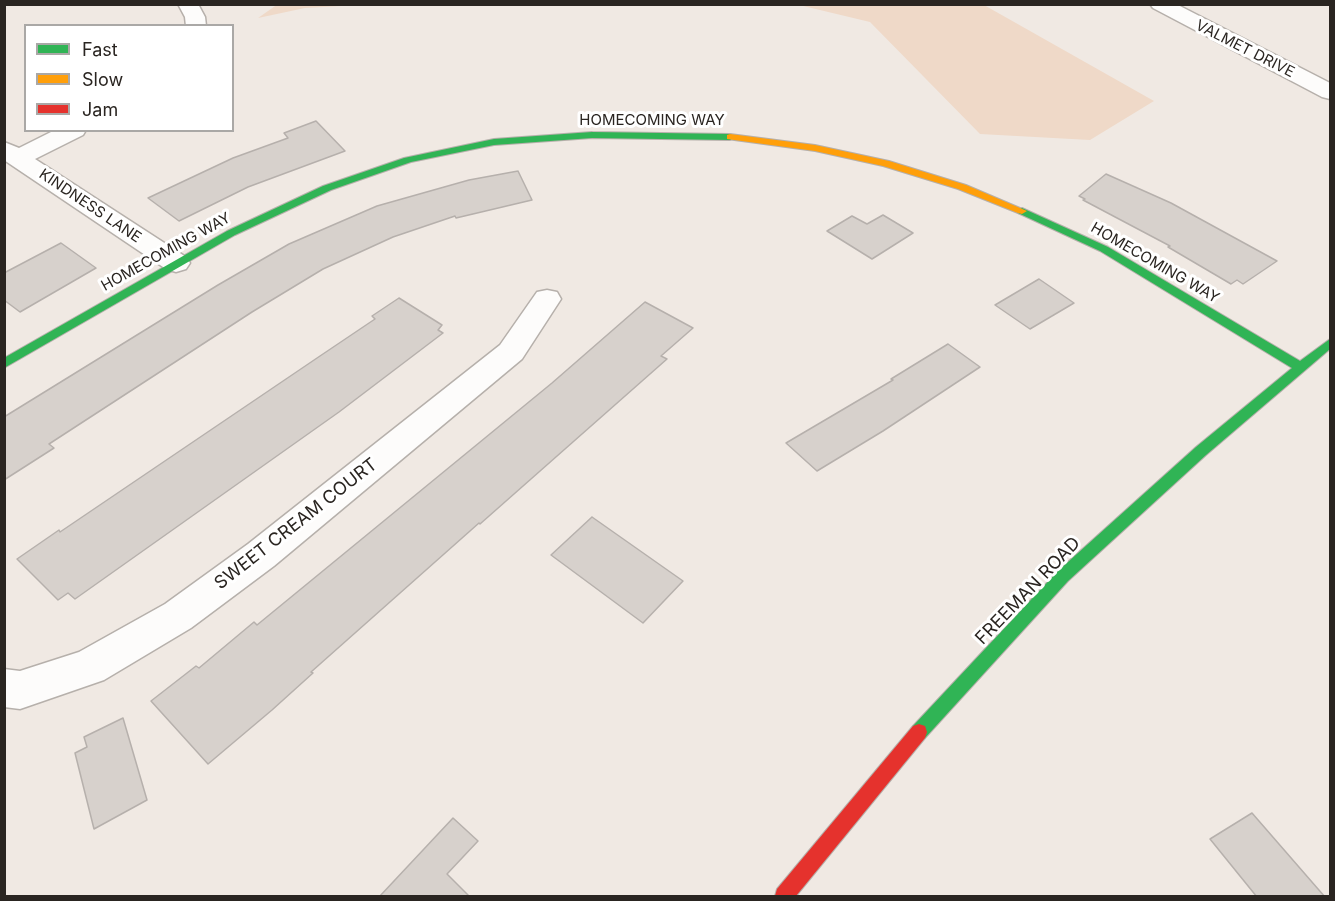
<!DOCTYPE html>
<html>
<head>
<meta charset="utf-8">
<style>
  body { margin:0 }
  #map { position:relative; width:1335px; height:901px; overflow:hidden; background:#f0e9e3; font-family:Inter,sans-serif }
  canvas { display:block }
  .frame { position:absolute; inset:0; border:6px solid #2a2521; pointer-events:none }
  .legend { position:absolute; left:24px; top:24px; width:210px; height:108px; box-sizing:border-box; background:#fff; border:2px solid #aaa8a6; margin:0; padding:8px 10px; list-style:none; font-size:18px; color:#2a2521 }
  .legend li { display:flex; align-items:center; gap:12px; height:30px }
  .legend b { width:30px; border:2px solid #aaa8a6 }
</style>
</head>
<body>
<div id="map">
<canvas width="1335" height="901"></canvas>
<div class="frame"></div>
<ul class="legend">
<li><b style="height:8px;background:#30b455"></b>Fast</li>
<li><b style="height:8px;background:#ff9f0a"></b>Slow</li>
<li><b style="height:8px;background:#e5322d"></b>Jam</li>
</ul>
</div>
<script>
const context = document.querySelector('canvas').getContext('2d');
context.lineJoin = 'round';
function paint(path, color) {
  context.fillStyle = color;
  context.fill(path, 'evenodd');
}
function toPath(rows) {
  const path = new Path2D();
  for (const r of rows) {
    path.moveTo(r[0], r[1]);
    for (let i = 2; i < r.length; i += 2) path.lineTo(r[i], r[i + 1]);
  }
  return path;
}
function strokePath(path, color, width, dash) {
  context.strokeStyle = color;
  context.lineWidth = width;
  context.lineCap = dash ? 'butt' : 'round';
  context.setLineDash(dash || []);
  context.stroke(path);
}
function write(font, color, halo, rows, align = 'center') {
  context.font = font + ' Inter,sans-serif';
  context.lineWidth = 6;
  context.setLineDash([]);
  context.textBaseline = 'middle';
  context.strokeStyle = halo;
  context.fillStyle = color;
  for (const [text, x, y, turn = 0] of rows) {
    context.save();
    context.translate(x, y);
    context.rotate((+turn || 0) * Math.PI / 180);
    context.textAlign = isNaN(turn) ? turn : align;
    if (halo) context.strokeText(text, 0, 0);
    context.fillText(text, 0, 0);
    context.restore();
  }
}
paint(toPath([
  [278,4,359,4,359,5,305,8,258,18],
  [799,5,984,5,1154,101,1090,140,980,134,870,22]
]), '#efd9c8');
const building = toPath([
  [316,121,345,151,248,187,179,221,148,198,233,158,288,138,284,133,316,121],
  [518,171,532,200,456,218,455,216,393,237,323,269,252,312,49,444,54,448,4,480,4,417,218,285,289,244,377,206,469,180,518,171],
  [1106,174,1171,203,1277,261,1243,284,1237,280,1231,284,1168,247,1170,246,1083,200,1085,199,1079,196,1106,174],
  [883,215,913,233,872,259,827,231,852,216,867,224,883,215],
  [61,243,96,268,20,312,4,300,4,273,61,243],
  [1039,279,1074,303,1030,329,995,305,1039,279],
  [399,298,442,325,438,330,443,333,339,412,75,599,68,593,58,600,17,559,59,530,60,532,320,356,375,319,372,316,399,298],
  [645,302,693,328,661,356,667,359,480,524,479,523,311,672,313,673,272,710,208,764,151,701,196,666,199,668,254,622,257,625,552,383,645,302],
  [948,344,980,367,883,431,817,471,786,443,893,380,891,379,948,344],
  [592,517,683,581,643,623,551,555,592,517],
  [123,718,147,800,94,829,75,753,87,747,84,737,123,718],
  [1252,813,1325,897,1257,897,1210,839,1252,813],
  [453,818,478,841,447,874,470,897,379,897,453,818]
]);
paint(building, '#d7d1cc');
strokePath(building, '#b6b0ac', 1.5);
const street = toPath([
  [178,4,198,4,205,17,206,26,186,26,185,17,178,4],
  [1150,4,1176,4,1330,83,1330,99,1322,97,1153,8,1150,4],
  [55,130,86,130,83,135,35,159,186,257,190,263,186,269,176,272,166,269,4,160,4,142,19,148,55,130],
  [547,290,557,292,561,299,522,359,274,566,191,628,104,680,20,709,4,707,4,669,20,671,79,652,165,604,248,544,500,345,537,292,547,290]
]);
const fast = toPath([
  [592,132,730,134,735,137,730,140,592,138,494,145,411,162,331,190,235,235,4,368,4,358,227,231,323,186,404,158,494,139,592,132],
  [1022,208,1108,247,1300,361,1330,339,1330,349,1206,455,1068,581,925,738,919,740,913,738,911,732,913,726,1058,571,1196,447,1292,368,1100,251,1018,213,1017,211,1022,208]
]);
const slow = toPath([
  [730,134,815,145,889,161,966,185,1027,211,1022,214,1018,213,958,189,883,166,815,151,727,139,727,135,730,134]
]);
const jam = toPath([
  [919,724,925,726,927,732,925,738,796,896,775,896,777,889,913,726,919,724]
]);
strokePath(street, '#b6b0ab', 3);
strokePath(fast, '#b6b0ab', 2);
strokePath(slow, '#b6b0ab', 2);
strokePath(jam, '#b6b0ab', 2);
paint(street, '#fdfcfb');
paint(fast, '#30b455');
paint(slow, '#ff9f0a');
paint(jam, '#e5322d');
write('15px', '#2a2521', '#fff', [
  ["VALMET DRIVE",1245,49,27],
  ["HOMECOMING WAY",652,120],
  ["KINDNESS LANE",90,206,34],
  ["HOMECOMING WAY",166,252,-29],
  ["HOMECOMING WAY",1155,263,30]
]);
write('18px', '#2a2521', '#fff', [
  ["SWEET CREAM COURT",296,524,-38],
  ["FREEMAN ROAD",1028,591,-46]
]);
</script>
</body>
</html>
